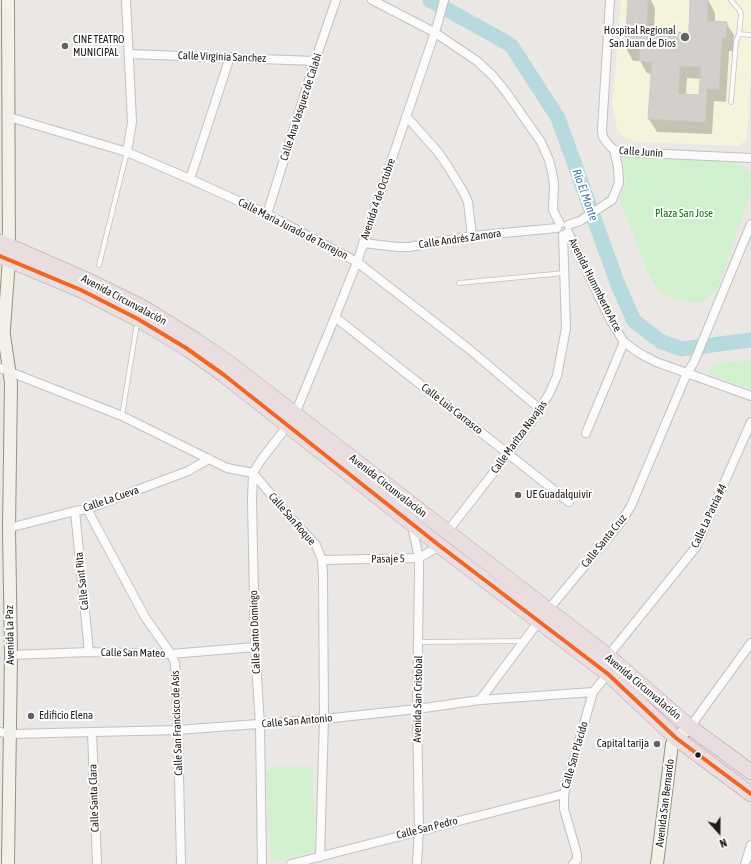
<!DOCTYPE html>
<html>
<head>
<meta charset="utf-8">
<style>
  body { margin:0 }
  #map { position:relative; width:751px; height:864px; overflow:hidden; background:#eae7e4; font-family:"Asap Condensed",sans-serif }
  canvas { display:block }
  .north { position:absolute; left:699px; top:812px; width:40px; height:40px; -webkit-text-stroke:3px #fff; paint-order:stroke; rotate:159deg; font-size:11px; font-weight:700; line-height:16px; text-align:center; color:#1b1b1b }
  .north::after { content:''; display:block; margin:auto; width:14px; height:18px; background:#1b1b1b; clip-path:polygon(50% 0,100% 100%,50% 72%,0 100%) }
</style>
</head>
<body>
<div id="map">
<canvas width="751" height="864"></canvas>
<div class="north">N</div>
</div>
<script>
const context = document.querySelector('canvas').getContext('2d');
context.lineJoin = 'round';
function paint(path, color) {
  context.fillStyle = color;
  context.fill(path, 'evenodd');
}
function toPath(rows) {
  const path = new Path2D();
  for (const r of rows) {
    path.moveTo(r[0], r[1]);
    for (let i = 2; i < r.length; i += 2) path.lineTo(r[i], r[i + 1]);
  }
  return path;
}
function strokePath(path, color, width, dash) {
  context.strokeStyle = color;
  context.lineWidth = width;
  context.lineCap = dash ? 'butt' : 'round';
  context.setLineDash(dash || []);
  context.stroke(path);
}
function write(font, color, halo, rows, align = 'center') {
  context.font = font + ' "Asap Condensed",sans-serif';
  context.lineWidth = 4;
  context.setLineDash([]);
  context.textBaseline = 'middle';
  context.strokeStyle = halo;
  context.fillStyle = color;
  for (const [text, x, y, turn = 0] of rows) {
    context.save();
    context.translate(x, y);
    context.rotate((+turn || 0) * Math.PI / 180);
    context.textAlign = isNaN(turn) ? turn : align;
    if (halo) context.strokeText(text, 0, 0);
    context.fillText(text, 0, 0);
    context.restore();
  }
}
paint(toPath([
  [621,0,751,0,751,74,747,139,739,146,637,142,624,138,618,131,612,108]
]), '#f6f3dd');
paint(toPath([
  [621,155,735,161,744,165,751,175,750,194,718,288,702,302,684,301,661,293,656,287,648,272,619,198,624,191,626,177],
  [751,360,751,389,708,374,713,364],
  [273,767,312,767,315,851,271,862,266,772]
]), '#d1f1ce');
paint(toPath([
  [629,0,651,0,655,8,654,32,690,34,691,0,708,0,715,13,715,22,726,23,734,35,733,51,729,51,726,102,714,101,712,134,657,132,649,119,652,74,647,73,640,61,633,61,626,48],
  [687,78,701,79,700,96,686,95]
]), '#0003');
strokePath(toPath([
  [430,0,511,45,558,118,618,285,634,321,660,341,681,349,751,340]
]), '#b6dade', 15);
const building = toPath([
  [628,0,648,0,646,30,689,33,690,0,708,0,707,21,727,22,726,38,722,38,719,89,707,89,705,122,648,119,652,62,639,61,640,49,625,48,628,0],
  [680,66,701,67,699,95,678,94,680,66]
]);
paint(building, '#d2cfcd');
strokePath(building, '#cdc9c5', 1);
const lane = toPath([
  [731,0,740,11,741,14,739,34],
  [731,102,736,42,739,34,751,35],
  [99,265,127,152],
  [459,283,564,273],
  [122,416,137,323],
  [418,642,524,641]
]);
const street = toPath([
  [126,0,132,122,127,152],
  [372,0,434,32,477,61,493,76,506,92,541,142,549,160,552,172,554,184,553,210,560,224],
  [610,0,602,130,603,137,607,143,614,150,622,152,751,158],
  [129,54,315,61],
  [406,116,438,152,447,165,464,193,468,202,472,236],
  [9,117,127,152,190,179,267,214,357,262,469,349,540,409],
  [190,179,230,57],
  [267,214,315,61,336,0],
  [568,225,580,221,612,200,619,183,618,167,614,150],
  [568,232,611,321,624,342,639,353,656,362,751,396],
  [363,243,398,247,409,247,472,236,557,228],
  [335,317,569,502],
  [0,368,122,416,227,468,253,473,289,516,316,545,322,560,323,575,324,719,320,857],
  [586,433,624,342],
  [87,509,145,617,171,654,175,663,178,730,181,864],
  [75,511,89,652],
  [412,526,419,558,419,574,417,709,419,830,417,864],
  [9,528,75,511,87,509,188,471,209,459],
  [447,532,508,454,540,409,550,392,557,376,566,328,563,235],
  [322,560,419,558,440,546],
  [11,655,89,652,171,654,255,647],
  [608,656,696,547,751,422],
  [480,700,539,621,621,522,631,506,687,373,694,362,751,224],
  [690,727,751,643],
  [0,732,10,734,178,730,324,719,417,709,480,700,593,692],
  [92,732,97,864],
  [262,864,260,725,255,647,252,500,253,473,261,460,288,425,295,414,335,317,357,262,437,26,444,0],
  [291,864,564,794],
  [573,864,577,860,577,854,564,809,564,794,593,692,608,674],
  [745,864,751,845]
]);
const secondary = toPath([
  [4,335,11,383,9,528,11,655,8,864],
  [3,343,9,259,8,0],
  [657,864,672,744,676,738,690,727]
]);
const highway = toPath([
  [0,242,87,280,144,308,194,339,229,363,608,656,690,727,751,772],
  [0,256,81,290,138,319,186,348,224,375,440,546,608,674,676,738,751,794]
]);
strokePath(lane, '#c2c1c0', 5.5);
strokePath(street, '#c2c1c0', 10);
strokePath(secondary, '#94937c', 14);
strokePath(highway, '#bf9ba9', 16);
strokePath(lane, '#fcfbfb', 4);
strokePath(street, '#fcfbfb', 8);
strokePath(secondary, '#f2f1e8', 12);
strokePath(highway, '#e9dde0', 15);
strokePath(toPath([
  [0,256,81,290,138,319,186,348,224,375,440,546,608,674,676,738,751,794]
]), '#f26522', 4);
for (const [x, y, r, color] of [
  [685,37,5,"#636261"],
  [65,46,4,"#636261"],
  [518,495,4,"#636261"],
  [31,716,4,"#636261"],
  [657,744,4,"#636261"],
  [698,755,3.5,"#1b1b1b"]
]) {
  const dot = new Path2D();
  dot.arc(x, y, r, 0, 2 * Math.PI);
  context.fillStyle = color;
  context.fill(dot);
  strokePath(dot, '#fff', 1.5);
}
write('11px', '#1b1b1b', '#fff', [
  ["Hospital Regional",676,31,"right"],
  ["San Juan de Dios",676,44,"right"],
  ["CINE TEATRO",73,40],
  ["MUNICIPAL",73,53],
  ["UE Guadalquivir",526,495],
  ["Edificio Elena",39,716],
  ["Capital tarija",649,744,"right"]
], 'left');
write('11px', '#1b1b1b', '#fff', [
  ["Calle Virginia Sanchez",222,57,2],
  ["Calle Ana Vasquez de Calabi",301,107,-72],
  ["Calle Junin",641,152,4],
  ["Avenida 4 de Octubre",378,199,-71],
  ["Calle Maria Jurado de Torrejon",293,229,27],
  ["Calle Andrés Zamora",460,239,-8],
  ["Avenida Hummberto Arce",595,285,63],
  ["Avenida Circunvalación",124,300,28],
  ["Calle Luis Carrasco",452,409,38],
  ["Calle Maritza Navajas",519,437,-54],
  ["Avenida Circunvalación",388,486,38],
  ["Calle La Cueva",111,499,-19],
  ["Calle La Patria #4",709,516,-65],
  ["Calle San Roque",292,519,49],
  ["Calle Santa Cruz",604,541,-51],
  ["Pasaje 5",388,559,-1],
  ["Calle Sant Rita",82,581,-96],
  ["Calle Santo Domingo",255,632,-92],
  ["Avenida La Paz",10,635,-91],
  ["Calle San Mateo",133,653,1],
  ["Avenida Circunvalación",643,687,40],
  ["Avenida San Cristobal",418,699,-89],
  ["Calle San Antonio",297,721,-5],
  ["Calle San Francisco de Asis",177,723,-92],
  ["Calle San Placido",575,755,-74],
  ["Calle Santa Clara",94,798,-92],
  ["Avenida San Bernardo",665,803,-83],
  ["Calle San Pedro",427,828,-14]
]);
write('11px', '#0b790a', '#fff', [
  ["Plaza San Jose",684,214]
]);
write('italic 12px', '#457ca3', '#fff', [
  ["Río El Monte",585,195,70]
]);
</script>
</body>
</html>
